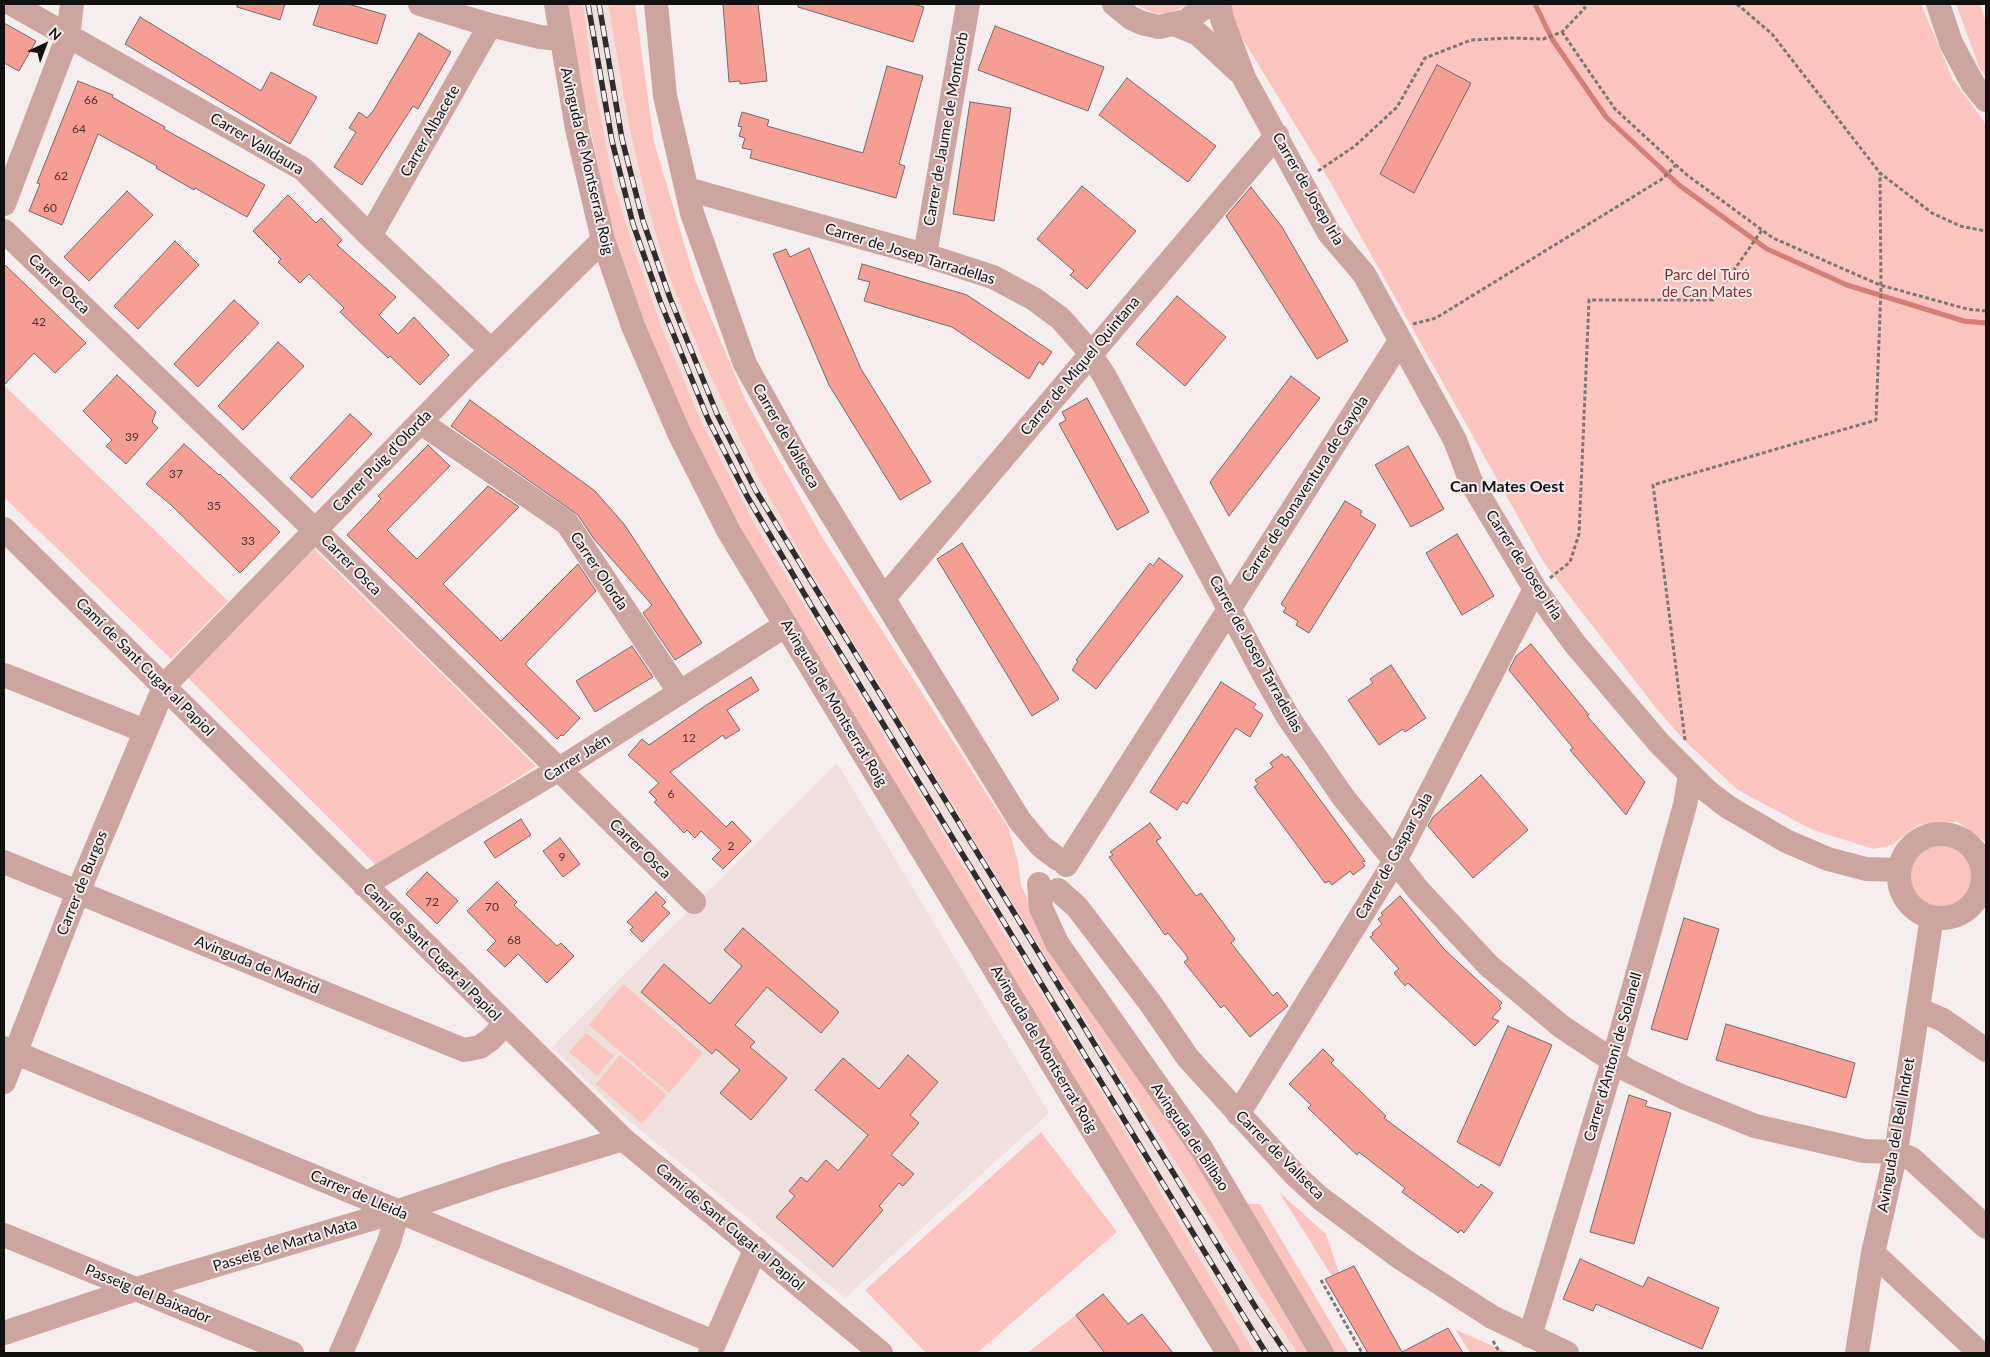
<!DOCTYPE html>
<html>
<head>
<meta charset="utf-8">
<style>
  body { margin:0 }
  #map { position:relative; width:1990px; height:1357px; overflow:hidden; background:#f6eeee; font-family:Lato,sans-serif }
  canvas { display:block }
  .frame { position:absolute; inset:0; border:5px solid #131010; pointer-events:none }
  .north { position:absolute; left:20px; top:20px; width:50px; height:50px; -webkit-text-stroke:4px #f6eeee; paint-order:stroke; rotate:43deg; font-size:14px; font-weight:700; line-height:20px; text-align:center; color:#131010 }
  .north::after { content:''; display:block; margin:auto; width:18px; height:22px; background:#131010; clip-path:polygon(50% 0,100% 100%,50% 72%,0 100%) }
</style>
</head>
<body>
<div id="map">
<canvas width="1990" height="1357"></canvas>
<div class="frame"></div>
<div class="north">N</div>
</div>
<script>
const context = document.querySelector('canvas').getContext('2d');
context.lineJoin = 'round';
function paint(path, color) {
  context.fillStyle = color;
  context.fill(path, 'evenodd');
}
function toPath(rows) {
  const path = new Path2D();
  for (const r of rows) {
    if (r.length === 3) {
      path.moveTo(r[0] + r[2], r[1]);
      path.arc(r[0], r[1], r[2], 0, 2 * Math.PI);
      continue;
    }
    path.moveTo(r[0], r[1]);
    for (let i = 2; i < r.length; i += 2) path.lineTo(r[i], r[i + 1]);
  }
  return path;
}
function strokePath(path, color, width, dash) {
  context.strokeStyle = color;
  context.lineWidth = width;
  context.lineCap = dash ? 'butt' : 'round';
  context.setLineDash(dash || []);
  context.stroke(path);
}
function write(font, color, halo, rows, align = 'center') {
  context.font = font + ' Lato,sans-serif';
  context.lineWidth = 4;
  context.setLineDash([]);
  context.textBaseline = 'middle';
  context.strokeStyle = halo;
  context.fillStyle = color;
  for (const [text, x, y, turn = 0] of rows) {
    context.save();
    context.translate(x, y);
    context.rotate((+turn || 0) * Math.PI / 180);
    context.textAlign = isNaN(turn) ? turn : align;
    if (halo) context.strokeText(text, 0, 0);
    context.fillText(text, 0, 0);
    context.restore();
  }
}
paint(toPath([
  [583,4,608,4,629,126,649,211,668,274,700,353,755,471,813,576,1053,969,1297,1353,1255,1353,1139,1155,754,523,702,423,663,332,636,255,614,185,593,78],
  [837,763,1049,1113,845,1298,621,1114,552,1047]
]), '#efdfdd');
paint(toPath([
  [568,4,583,4,593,78,614,185,636,255,663,331,702,423,754,523,1139,1155,1255,1353,1239,1353,720,498,652,356,618,255,581,87],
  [608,4,635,4,654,142,695,280,746,401,822,537,1008,827,1018,862,1021,885,1032,907,1227,1203,1260,1204,1349,1353,1297,1353,1053,969,813,576,755,471,700,353,668,274,649,211,629,126],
  [1133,4,1190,4,1169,13,1156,13],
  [1229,4,1921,4,1953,80,1986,124,1986,842,1958,822,1919,824,1892,845,1874,849,1813,830,1738,790,1685,741,1656,708,1544,563,1332,185,1228,15],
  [1956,4,1980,4,1986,22,1986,77,1979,67],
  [4,385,228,601,171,659,4,497],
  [314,549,536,766,379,868,188,678],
  [1941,876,32],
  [623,984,703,1053,669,1093,589,1025],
  [586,1033,614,1056,597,1076,569,1052],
  [620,1055,667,1095,642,1124,596,1084],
  [1041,1132,1117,1232,977,1353,926,1353,865,1290],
  [1279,1192,1326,1234,1339,1273,1332,1276],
  [1076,1315,1105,1353,1027,1353],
  [1456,1330,1509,1353,1470,1353]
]), '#fbc4be');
strokePath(toPath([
  [1535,4,1552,39,1606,117,1679,185,1767,249,1847,285,1964,321,1986,323]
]), '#d47e76', 5);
const building = toPath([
  [237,4,285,4,280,20,237,7,237,4],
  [320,4,348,4,386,15,377,44,313,25,320,4],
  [723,4,758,4,767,81,740,84,740,81,729,82,723,4],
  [798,4,912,4,924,7,913,42,798,7,798,4],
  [140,17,261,91,271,72,317,97,290,144,125,44,140,17],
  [4,23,36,41,19,71,4,63,4,23],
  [995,26,1104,67,1088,111,978,70,995,26],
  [419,33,451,52,418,109,413,106,362,185,334,167,356,132,349,128,359,112,367,118,373,111,419,33],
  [1437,65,1471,83,1414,193,1380,174,1437,65],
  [887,66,923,76,899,164,905,166,896,198,750,158,752,150,742,148,745,138,739,136,742,127,738,126,742,112,769,120,767,126,863,153,887,66],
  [1127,78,1216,146,1188,182,1099,115,1127,78],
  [78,81,113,95,112,97,165,127,164,129,265,185,247,217,195,188,194,190,156,168,157,166,98,134,62,225,29,211,40,184,37,183,78,81],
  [970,102,1011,108,994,221,953,214,970,102],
  [1082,186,1136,231,1087,289,1070,275,1074,271,1037,239,1082,186],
  [1251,187,1282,227,1348,341,1317,359,1226,216,1251,187],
  [127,191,153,215,89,281,64,257,127,191],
  [288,195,316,223,321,218,342,240,337,245,396,297,379,315,398,334,414,317,449,355,420,385,390,356,388,358,340,312,344,308,309,274,300,283,278,262,281,259,253,231,288,195],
  [175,241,199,265,138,329,114,306,175,241],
  [809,248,861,369,931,482,900,500,829,385,773,254,786,249,790,257,809,248],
  [4,264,86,343,55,373,34,353,4,385,4,264],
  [862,264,967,295,1052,352,1043,365,1039,362,1029,379,952,327,864,301,870,282,858,279,862,264],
  [1177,296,1226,337,1185,386,1136,344,1177,296],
  [234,300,259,323,198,387,174,364,234,300],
  [278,342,304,366,243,430,218,406,278,342],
  [117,375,156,412,152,422,158,428,126,464,106,446,112,440,83,411,117,375],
  [1291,376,1320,398,1229,516,1210,482,1291,376],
  [1087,398,1149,512,1117,530,1059,424,1066,420,1062,412,1087,398],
  [470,400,595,491,624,524,702,643,675,660,643,613,652,605,594,539,578,515,451,426,470,400],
  [350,414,372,434,312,498,290,478,350,414],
  [184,444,219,475,220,474,280,532,240,573,170,504,146,484,184,444],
  [428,445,450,466,387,530,417,559,488,486,519,507,443,584,501,641,578,564,596,591,525,664,580,718,563,736,561,735,557,739,347,535,381,499,378,496,428,445],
  [1408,446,1444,509,1411,527,1375,465,1408,446],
  [1345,501,1362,511,1360,515,1376,525,1309,633,1296,625,1298,621,1283,612,1286,608,1281,604,1345,501],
  [1457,534,1494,596,1462,615,1426,553,1457,534],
  [962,543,1059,699,1032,716,937,559,962,543],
  [1159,558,1183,576,1096,689,1072,670,1078,661,1076,660,1150,563,1153,566,1159,558],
  [1531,644,1589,715,1587,716,1645,782,1626,815,1570,750,1573,748,1509,670,1516,656,1531,644],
  [632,646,653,677,595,712,576,681,632,646],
  [1391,665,1426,718,1405,732,1403,729,1379,745,1348,700,1373,683,1370,679,1391,665],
  [751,677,759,690,727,710,740,730,725,739,723,735,670,772,726,827,732,821,751,841,723,869,712,859,721,850,701,831,695,838,687,830,684,833,654,802,657,800,649,792,659,783,628,755,642,739,649,745,708,704,751,677],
  [1221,682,1256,704,1253,708,1263,715,1250,737,1236,728,1187,804,1183,801,1177,810,1150,792,1221,682],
  [1282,754,1285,758,1288,756,1365,861,1362,862,1365,866,1353,875,1350,871,1332,885,1329,881,1325,883,1254,787,1258,784,1255,780,1273,767,1270,763,1282,754],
  [1481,775,1528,830,1473,878,1428,826,1433,817,1481,775],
  [521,819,531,835,495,858,484,842,521,819],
  [1150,823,1161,838,1156,841,1196,896,1201,893,1235,939,1231,943,1273,996,1277,992,1288,1006,1250,1037,1224,1005,1221,1008,1184,962,1188,959,1186,955,1168,933,1165,935,1109,857,1113,855,1110,852,1150,823],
  [560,838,580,864,563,877,543,851,560,838],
  [427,872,458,901,437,924,406,894,427,872],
  [497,882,517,902,514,905,557,946,561,943,574,956,547,983,518,954,505,967,487,950,496,941,467,911,497,882],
  [656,892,666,902,662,906,670,913,642,942,630,930,633,927,627,922,656,892],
  [1400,896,1444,949,1502,1003,1499,1006,1501,1008,1492,1018,1499,1021,1475,1046,1408,983,1405,986,1394,973,1399,969,1370,937,1373,935,1372,933,1382,924,1378,919,1383,915,1381,913,1400,896],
  [1684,918,1719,929,1687,1040,1651,1029,1684,918],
  [743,928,839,1012,821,1033,767,987,735,1025,755,1042,750,1047,787,1078,751,1120,720,1093,740,1070,716,1049,712,1054,641,992,664,964,710,1004,742,966,724,950,743,928],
  [1726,1024,1855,1063,1846,1098,1716,1060,1726,1024],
  [1508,1026,1552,1045,1500,1166,1457,1142,1508,1026],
  [1323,1049,1334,1060,1331,1063,1386,1116,1384,1118,1478,1188,1481,1184,1493,1193,1464,1233,1461,1230,1458,1233,1402,1192,1405,1188,1359,1152,1357,1155,1308,1108,1311,1105,1289,1084,1323,1049],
  [908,1055,938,1082,910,1115,919,1123,891,1155,914,1174,903,1186,899,1183,879,1206,883,1210,833,1267,776,1217,795,1196,789,1191,801,1177,807,1182,826,1160,838,1171,868,1135,815,1090,843,1058,879,1089,908,1055],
  [1629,1095,1647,1101,1645,1106,1671,1113,1634,1244,1590,1232,1629,1095],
  [1580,1259,1643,1287,1648,1277,1719,1308,1702,1349,1596,1304,1593,1311,1563,1299,1580,1259],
  [1354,1266,1402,1352,1448,1328,1463,1353,1368,1353,1325,1279,1354,1266],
  [1103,1294,1128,1324,1142,1314,1173,1353,1105,1353,1076,1315,1103,1294]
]);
paint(building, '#f69d94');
strokePath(building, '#726b6b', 1);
strokePath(toPath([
  [1737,4,1772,34,1880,173,1932,213,1960,226,1986,231],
  [1562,32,1615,109,1687,175,1773,238,1880,285,1967,309,1986,311],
  [1318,171,1355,146,1397,107,1425,58,1471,40,1511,38,1543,39,1562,32,1585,8,1581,4],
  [1413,324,1436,318,1662,179,1676,165],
  [1550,578,1570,562,1579,534,1589,300,1713,300,1762,230],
  [1685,740,1653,485,1876,420,1881,288,1880,173],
  [1321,1280,1362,1353],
  [1493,1341,1500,1353]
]), '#7d7777', 3, [4, 2.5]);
strokePath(toPath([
  [12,4,303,169,370,236,491,350],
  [420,4,490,25,540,37,561,39],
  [556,4,577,129,603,240,633,326,679,433,729,532,1228,1353],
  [656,4,665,96,692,213,745,364,799,461,1020,821,1041,846,1058,859],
  [1114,4,1131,18,1142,23,1159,27,1186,21,1209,4],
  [1219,4,1222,19,1244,78,1329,233,1364,274,1455,440,1471,482,1535,589,1575,644,1659,743,1707,791,1728,807,1786,841,1828,859,1866,869,1899,870],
  [1938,4,1951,43,1973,84,1986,100],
  [1176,25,1198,34,1238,71],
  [687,189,925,255,993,277,1034,299,1060,318,1083,344,1104,375,1267,680,1288,717,1343,797,1395,861,1419,891,1488,965,1562,1027,1627,1070,1683,1097,1755,1126,1864,1151,1896,1152,1912,1159,1986,1227],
  [4,204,68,36,72,4],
  [4,231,316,531,694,902],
  [370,236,490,25],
  [925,255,968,4],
  [420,422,567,523,680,693],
  [4,529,623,1139,881,1353],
  [884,598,1277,135],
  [4,675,145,731],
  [1941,876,42],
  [4,862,464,1050,480,1047,491,1039,505,1024],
  [1066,865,1400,341],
  [1039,884,1041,908,1057,943,1201,1148,1322,1353],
  [364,885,558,770,786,625],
  [1058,890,1077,907,1151,1004,1188,1058,1295,1175,1320,1198,1402,1259,1492,1317,1567,1353],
  [1918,1009,1943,1020,1986,1050],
  [4,1048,714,1342],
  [4,1082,78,892,165,685,466,375,603,240],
  [1238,1114,1395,861,1535,589],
  [4,1235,292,1353],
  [1873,1253,1980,1353],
  [4,1333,136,1289,398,1211,502,1176,623,1139],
  [1530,1336,1613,1061,1685,805,1690,775],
  [341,1353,389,1242,398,1211],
  [710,1353,756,1248],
  [1857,1353,1873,1253,1896,1152,1932,917]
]), '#cda5a0', 24);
const rail = toPath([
  [588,4,612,141,633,224,660,301,708,419,747,496,812,607,1266,1353],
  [599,4,622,139,643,221,670,298,717,414,756,491,1256,1308,1286,1353]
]);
strokePath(rail, '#302c2c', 5.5);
strokePath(rail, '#f6eeee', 4, [11]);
write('12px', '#4c3331', null, [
  ["66",91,100],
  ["64",79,129],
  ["62",61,176],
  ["60",50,208],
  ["42",39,322],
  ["39",132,437],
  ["37",176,474],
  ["35",214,506],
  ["33",248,541],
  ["12",689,738],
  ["6",671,794],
  ["2",731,846],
  ["9",562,857],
  ["72",432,902],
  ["70",492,907],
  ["68",514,940]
]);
write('15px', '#131010', '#f6eeee', [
  ["Carrer de Jaume de Montcorb",946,129,-80],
  ["Carrer Albacete",430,131,-60],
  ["Carrer Valldaura",257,144,31],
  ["Avinguda de Montserrat Roig",587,161,77],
  ["Carrer de Josep Irla",1308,189,60],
  ["Carrer de Josep Tarradellas",910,254,17],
  ["Carrer Osca",59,284,44],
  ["Carrer de Miquel Quintana",1080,366,-50],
  ["Carrer de Vallseca",786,436,60],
  ["Carrer Puig d'Olorda",382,461,-46],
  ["Carrer de Bonaventura de Gayola",1305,489,-57],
  ["Carrer Osca",351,565,45],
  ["Carrer de Josep Irla",1524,565,57],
  ["Carrer Olorda",599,571,56],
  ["Carrer de Josep Tarradellas",1256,654,61],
  ["Camí de Sant Cugat al Papiol",145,667,45],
  ["Avinguda de Montserrat Roig",834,703,59],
  ["Carrer Jaén",577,758,-32],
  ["Carrer Osca",640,849,44],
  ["Carrer de Gaspar Sala",1394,856,-61],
  ["Carrer de Burgos",82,883,-68],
  ["Camí de Sant Cugat al Papiol",432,952,45],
  ["Avinguda de Madrid",257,965,22],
  ["Avinguda de Montserrat Roig",1044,1049,59],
  ["Carrer d'Antoni de Solanell",1613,1057,-74],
  ["Avinguda del Bell Indret",1896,1135,-80],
  ["Avinguda de Bilbao",1190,1137,56],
  ["Carrer de Vallseca",1280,1155,45],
  ["Carrer de Lleida",359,1195,23],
  ["Camí de Sant Cugat al Papiol",730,1227,40],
  ["Passeig de Marta Mata",285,1245,-17],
  ["Passeig del Baixador",148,1294,22]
]);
write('15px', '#902a27', '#f6eeee', [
  ["Parc del Turó",1707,275],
  ["de Can Mates",1707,292]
]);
write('bold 16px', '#131010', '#f6eeee', [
  ["Can Mates Oest",1507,487]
]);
</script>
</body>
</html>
